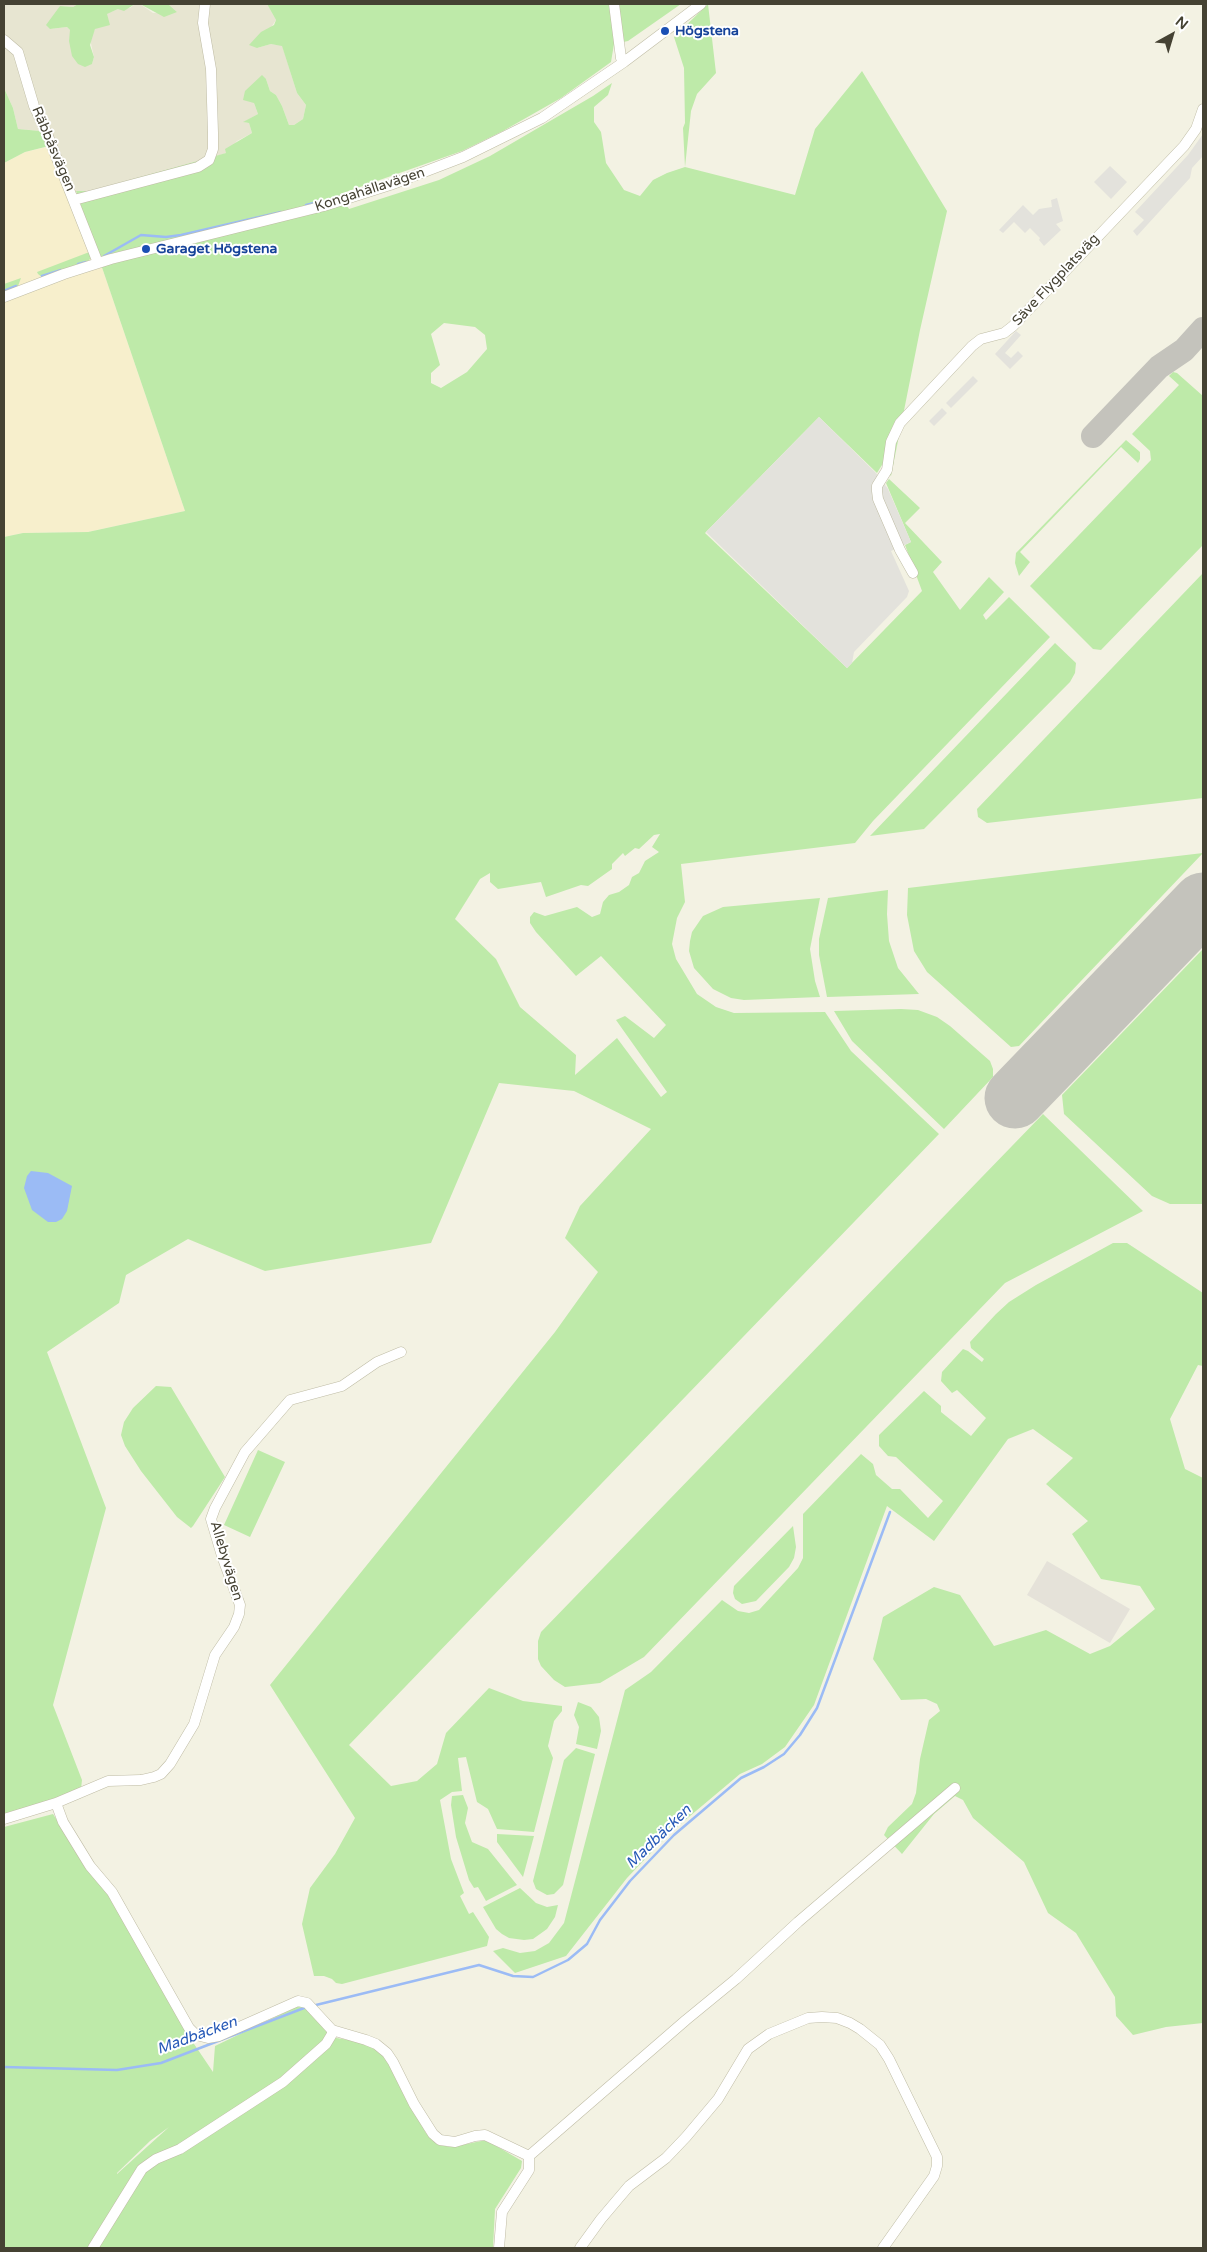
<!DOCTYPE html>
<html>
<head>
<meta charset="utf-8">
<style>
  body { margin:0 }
  #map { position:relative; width:1207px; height:2252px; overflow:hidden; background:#f3f2e3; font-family:"Varela Round",sans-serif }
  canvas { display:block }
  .frame { position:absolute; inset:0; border:5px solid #454233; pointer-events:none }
  .north { position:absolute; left:1147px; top:10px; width:50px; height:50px; -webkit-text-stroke:4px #fff; paint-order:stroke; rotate:39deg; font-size:14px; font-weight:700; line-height:20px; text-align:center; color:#454233 }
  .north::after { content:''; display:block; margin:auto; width:18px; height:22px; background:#454233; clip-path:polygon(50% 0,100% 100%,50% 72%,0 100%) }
</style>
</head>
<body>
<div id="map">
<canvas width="1207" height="2252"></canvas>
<div class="frame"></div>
<div class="north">N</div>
</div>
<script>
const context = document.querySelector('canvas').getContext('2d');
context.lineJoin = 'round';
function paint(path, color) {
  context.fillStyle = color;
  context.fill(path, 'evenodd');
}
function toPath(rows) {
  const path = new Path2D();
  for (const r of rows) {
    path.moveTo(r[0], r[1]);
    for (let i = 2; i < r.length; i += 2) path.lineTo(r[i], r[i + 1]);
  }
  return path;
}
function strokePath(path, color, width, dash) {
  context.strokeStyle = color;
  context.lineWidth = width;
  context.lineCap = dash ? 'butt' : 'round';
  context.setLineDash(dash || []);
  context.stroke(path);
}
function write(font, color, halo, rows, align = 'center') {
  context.font = font + ' "Varela Round",sans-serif';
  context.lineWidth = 4;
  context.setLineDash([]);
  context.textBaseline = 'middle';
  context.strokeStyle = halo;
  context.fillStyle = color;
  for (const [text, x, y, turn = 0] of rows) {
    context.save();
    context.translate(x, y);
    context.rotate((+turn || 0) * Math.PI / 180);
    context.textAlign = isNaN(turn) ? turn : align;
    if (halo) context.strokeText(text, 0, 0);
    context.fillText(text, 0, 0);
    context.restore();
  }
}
paint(toPath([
  [4,4,78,4,73,7,60,6,50,29,67,27,71,31,69,41,92,64,94,57,90,39,95,29,106,14,118,9,130,8,135,4,140,4,153,13,177,12,168,4,267,4,276,20,257,48,271,44,282,45,297,93,306,105,303,119,294,125,289,125,282,106,276,95,270,91,266,79,254,103,258,114,244,122,249,123,252,133,237,141,227,153,90,191,76,191,56,145,40,131,18,129,13,108,4,88]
]), '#e7e5d1');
paint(toPath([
  [56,145,76,191,185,511,88,532,23,533,4,537,4,163,25,152]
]), '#f7efcc');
paint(toPath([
  [1047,1561,1130,1609,1110,1643,1027,1595]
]), '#e5e2d9');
paint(toPath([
  [78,4,135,4,124,11,118,9,107,14,110,25,95,29,90,45,94,57,92,64,85,67,78,64,72,56,69,41,70,30,67,27,50,29,46,25,60,6,73,7],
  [140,4,168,4,177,12,164,17],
  [267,4,681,4,628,41,614,44,611,62,561,98,503,131,462,151,340,194,349,209,439,180,490,156,593,96,612,83,608,95,594,107,594,122,601,132,606,163,624,190,640,196,653,180,667,173,685,167,683,128,685,123,684,68,674,37,708,4,716,73,697,94,691,111,685,167,795,195,815,129,862,71,947,211,920,330,891,476,882,465,877,473,819,417,705,533,847,668,922,591,905,545,911,542,886,483,889,479,920,508,905,523,942,562,933,572,960,610,989,577,1004,592,983,615,986,620,1009,597,1050,637,873,821,855,843,681,864,685,902,677,918,672,944,676,959,697,994,716,1007,734,1013,825,1012,851,1051,939,1134,349,1745,391,1786,417,1781,437,1764,446,1733,489,1688,523,1701,562,1706,562,1711,554,1721,548,1746,553,1758,534,1832,497,1829,488,1809,477,1802,466,1757,458,1758,462,1791,452,1792,440,1800,451,1859,464,1893,460,1896,469,1914,473,1912,489,1937,487,1946,342,1984,336,1983,332,1979,324,1976,314,1976,302,1924,310,1888,335,1854,355,1818,270,1685,555,1332,598,1272,565,1238,580,1206,651,1129,574,1091,499,1083,431,1243,265,1271,188,1239,126,1275,119,1303,47,1352,106,1508,53,1705,82,1780,81,1789,4,1816,4,537,23,533,88,532,185,511,76,191,90,191,226,153,225,149,252,133,249,123,243,122,258,114,254,103,243,100,245,91,262,75,266,79,270,91,276,95,282,106,289,125,294,125,303,119,306,105,297,93,282,46,271,44,257,48,249,45,261,32,274,25,276,20],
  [444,323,475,327,485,335,487,349,467,372,441,388,431,383,431,373,440,365,431,334],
  [660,834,652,847,659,852,645,861,639,873,632,877,629,885,619,892,609,895,603,902,600,914,592,917,577,907,545,916,534,912,530,917,530,923,536,932,576,976,601,956,666,1025,654,1038,625,1016,616,1020,667,1092,661,1097,617,1038,575,1075,576,1055,520,1007,496,959,455,919,480,879,490,873,490,882,498,889,541,882,546,897,581,885,588,886,612,869,612,864,623,853,625,856,635,848,639,849,654,835],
  [4,88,13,108,18,129,40,131,49,146,25,152,4,163],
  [92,251,91,258,88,261,42,277,38,274,37,272],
  [21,278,18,286,4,292,4,284],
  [1173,372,1177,373,1203,396,1203,545,1101,650,1093,649,1030,586,1151,460,1150,451,1132,434,1179,385,1169,376],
  [1126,440,1140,452,1140,459,1138,463,1121,447,1020,552,1030,562,1019,576,1015,563,1016,553],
  [1203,573,1203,798,987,823,978,817,977,809],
  [1055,643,1076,663,1075,673,1070,682,924,829,870,836],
  [1203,853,1019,1046,1011,1047,927,972,914,951,907,915,908,888],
  [888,890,887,914,889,941,898,968,919,994,827,997,819,955,819,939,828,898],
  [820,898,810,949,815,981,820,997,744,1000,731,998,713,989,694,968,689,951,690,941,692,932,703,916,723,907],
  [1203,949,1203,1204,1170,1204,1152,1196,1064,1114,1062,1095],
  [901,1009,918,1010,937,1017,950,1026,990,1061,993,1069,993,1077,944,1129,852,1041,834,1011],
  [1043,1114,1143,1211,1005,1283,644,1657,600,1683,565,1687,554,1680,541,1666,538,1659,538,1641,541,1632],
  [1113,1243,1127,1243,1203,1293,1203,1366,1198,1365,1170,1419,1185,1469,1203,1478,1203,2023,1166,2027,1133,2035,1116,2016,1115,1997,1076,1933,1048,1913,1024,1862,973,1818,963,1800,955,1796,934,1814,902,1854,884,1835,888,1827,912,1804,916,1793,920,1759,929,1720,940,1711,937,1704,926,1699,901,1700,873,1659,883,1617,934,1587,960,1595,994,1646,1046,1630,1090,1654,1110,1646,1155,1609,1140,1586,1101,1579,1072,1534,1088,1521,1046,1484,1073,1458,1033,1429,1008,1439,934,1541,887,1506,814,1705,785,1747,762,1764,740,1774,671,1832,627,1878,566,1956,515,1973,493,1951,503,1948,520,1953,535,1951,549,1943,564,1923,625,1690,651,1672,722,1600,738,1611,749,1613,759,1610,798,1568,803,1558,803,1514,861,1454,873,1464,876,1475,892,1489,900,1489,928,1518,943,1501,896,1457,888,1456,879,1446,879,1435,924,1391,941,1406,941,1412,971,1436,986,1418,957,1390,952,1393,941,1381,942,1372,963,1349,968,1351,982,1362,984,1359,971,1348,970,1342,996,1314,1009,1302,1036,1285],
  [156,1386,171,1387,225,1477,193,1526,191,1528,177,1517,141,1471,125,1446,121,1435,124,1422,133,1408],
  [258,1450,285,1462,250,1537,224,1525],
  [793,1526,796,1547,794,1558,789,1567,756,1601,742,1604,735,1599,733,1593,734,1586],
  [578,1702,591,1707,599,1717,601,1731,597,1749,576,1744,579,1727,574,1715],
  [576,1748,595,1754,563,1885,554,1894,547,1895,536,1889,533,1881,564,1760],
  [463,1795,468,1808,465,1823,472,1842,488,1849,517,1885,486,1901,478,1887,474,1888,469,1880,456,1837,451,1805,452,1796],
  [53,1814,88,1869,108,1893,190,2038,213,2072,215,2046,300,2005,305,2006,330,2032,330,2037,362,2042,375,2047,388,2059,426,2133,439,2145,452,2147,486,2140,522,2161,521,2168,495,2209,493,2248,4,2248,4,1827],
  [169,2127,117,2174,117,2173,150,2141],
  [497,1834,534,1836,523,1877,497,1842],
  [520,1888,536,1903,547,1907,558,1905,555,1917,547,1929,533,1939,524,1940,509,1938,502,1934,496,1929,483,1907]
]), '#beeaa9');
paint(toPath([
  [1203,134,1203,156,1192,168,1190,178,1137,236,1133,231,1144,220,1135,212,1188,155],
  [1110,166,1127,182,1111,199,1094,182],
  [1057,198,1063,221,1056,224,1061,230,1044,246,1039,240,1040,238,1030,228,1025,233,1014,222,1003,233,999,230,1023,205,1033,215,1039,209,1052,207,1051,200],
  [1016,331,1021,335,1005,353,1011,358,1018,351,1023,356,1010,369,995,354],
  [973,376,978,381,951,408,946,403],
  [942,408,947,413,934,426,929,421],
  [819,417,876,473,888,489,911,542,891,551,909,591,907,597,854,652,852,663,847,668,706,532]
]), '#e3e2dc');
paint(toPath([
  [31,1171,48,1173,72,1186,67,1211,62,1219,56,1222,48,1222,32,1210,24,1188,27,1176]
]), '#9bbbf5');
strokePath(toPath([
  [306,205,314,203],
  [104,256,141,235,166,237,181,235,281,212],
  [78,264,86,262],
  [42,276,61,270],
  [4,291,16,286],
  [316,2005,479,1965,513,1976,533,1977,568,1960,587,1944,600,1920,630,1881,674,1835,741,1778,764,1767,784,1754,800,1735,817,1708,890,1512],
  [4,2067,117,2070,161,2063,304,2008]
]), '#9bbbf5', 2.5);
strokePath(toPath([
  [1093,436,1159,367,1184,350,1203,329]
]), '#c4c3bc', 24);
strokePath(toPath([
  [1015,1098,1203,903]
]), '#c4c3bc', 61);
const minor = toPath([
  [614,4,621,58,624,62],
  [4,40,18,52,34,106,48,136,98,263],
  [74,200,198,167,209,160,213,149,213,133,211,69,203,23,205,4],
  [4,297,64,274,111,259,324,206,390,185,463,157,542,118,624,62,701,4],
  [913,573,900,550,878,499,877,491,877,486,887,470,891,442,900,423,972,346,981,339,1004,333,1013,326,1184,146,1196,129,1203,109],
  [56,1803,63,1822,90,1866,112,1892,189,2028,196,2035,208,2038,219,2036,298,2001,307,2003,332,2030,332,2034,326,2044,283,2082,180,2149,156,2159,142,2169,93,2248],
  [4,1819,56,1803,108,1781,141,1780,154,1777,161,1774,170,1764,194,1724,215,1655,234,1627,239,1614,240,1605,222,1556,211,1519,215,1508,245,1452,290,1400,342,1386,377,1362,401,1352],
  [332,2030,366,2040,376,2044,387,2053,393,2062,414,2104,433,2134,440,2140,455,2142,475,2136,485,2135,529,2156,529,2170,502,2212,499,2248],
  [529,2156,686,2020,736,1979,798,1922,955,1788],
  [580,2248,601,2219,629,2186,666,2158,686,2137,718,2099,748,2049,769,2034,808,2018,822,2017,837,2018,850,2023,860,2029,880,2045,889,2059,937,2157,937,2166,934,2176,883,2248]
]);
strokePath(minor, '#bfbca5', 11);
strokePath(minor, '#fff', 10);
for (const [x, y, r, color] of [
  [665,31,5,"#1a4fb4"],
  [146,249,5,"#1a4fb4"]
]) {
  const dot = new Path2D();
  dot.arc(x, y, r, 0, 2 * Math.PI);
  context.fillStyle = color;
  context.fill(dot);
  strokePath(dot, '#fff', 2);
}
write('bold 14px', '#164399', '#fff', [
  ["Högstena",675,31],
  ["Garaget Högstena",156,249]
], 'left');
write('14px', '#454233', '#fff', [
  ["Räbbåsvägen",53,149,67],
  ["Kongahällavägen",370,190,-18],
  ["Säve Flygplatsväg",1056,280,-47],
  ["Allebyvägen",226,1561,73]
]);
write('italic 15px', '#2659b7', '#fff', [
  ["Madbäcken",659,1837,-44],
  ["Madbäcken",197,2036,-20]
]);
</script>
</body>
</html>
